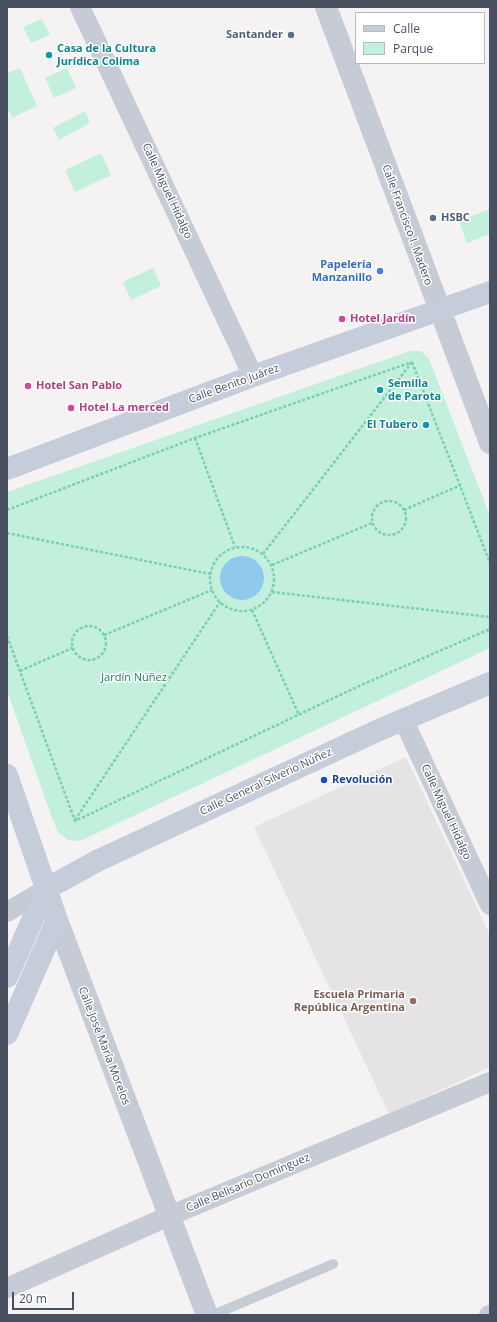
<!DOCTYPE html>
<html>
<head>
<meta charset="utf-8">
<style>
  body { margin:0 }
  #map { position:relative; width:497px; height:1322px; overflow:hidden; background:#f4f2f2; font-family:"Open Sans",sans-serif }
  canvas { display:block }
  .frame { position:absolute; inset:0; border:8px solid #495160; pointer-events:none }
  .legend { position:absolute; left:355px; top:12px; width:130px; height:52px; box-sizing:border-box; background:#fff; border:1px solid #b6b9bf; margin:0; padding:5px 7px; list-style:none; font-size:12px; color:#495160 }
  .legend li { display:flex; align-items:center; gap:8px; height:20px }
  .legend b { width:20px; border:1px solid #b6b9bf }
  .scale { position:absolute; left:12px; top:1292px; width:62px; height:18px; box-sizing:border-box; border:2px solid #495160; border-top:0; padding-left:5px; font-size:12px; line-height:14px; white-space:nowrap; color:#495160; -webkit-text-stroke:3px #fff; paint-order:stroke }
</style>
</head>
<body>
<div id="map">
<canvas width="497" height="1322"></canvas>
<div class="frame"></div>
<ul class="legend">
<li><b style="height:5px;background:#c5ccda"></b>Calle</li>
<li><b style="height:11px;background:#c2f0dc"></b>Parque</li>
</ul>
<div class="scale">20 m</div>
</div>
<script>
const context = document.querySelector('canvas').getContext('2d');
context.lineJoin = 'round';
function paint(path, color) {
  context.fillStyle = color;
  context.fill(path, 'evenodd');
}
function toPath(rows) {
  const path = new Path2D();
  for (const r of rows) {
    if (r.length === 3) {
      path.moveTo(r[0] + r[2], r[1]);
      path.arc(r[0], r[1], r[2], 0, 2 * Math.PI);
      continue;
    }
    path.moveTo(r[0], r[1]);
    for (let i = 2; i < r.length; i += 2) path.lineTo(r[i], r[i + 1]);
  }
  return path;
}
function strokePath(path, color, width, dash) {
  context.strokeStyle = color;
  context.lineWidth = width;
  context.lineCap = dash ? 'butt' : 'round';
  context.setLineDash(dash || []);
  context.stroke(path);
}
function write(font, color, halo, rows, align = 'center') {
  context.font = font + ' "Open Sans",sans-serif';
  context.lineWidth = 3;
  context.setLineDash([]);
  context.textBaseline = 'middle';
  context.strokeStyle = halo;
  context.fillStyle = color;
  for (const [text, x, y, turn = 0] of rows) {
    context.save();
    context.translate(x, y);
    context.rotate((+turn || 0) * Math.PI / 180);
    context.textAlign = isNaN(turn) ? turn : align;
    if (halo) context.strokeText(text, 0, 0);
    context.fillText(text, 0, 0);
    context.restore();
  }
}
paint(toPath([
  [406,757,490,935,490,1067,389,1114,254,827]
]), '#e5e3e4');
paint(toPath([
  [42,19,50,35,31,43,23,27],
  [20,68,37,106,12,118,7,107,7,73],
  [67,68,76,88,54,98,45,78],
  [85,111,90,123,59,140,53,128],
  [101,153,111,175,75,192,65,170],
  [490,209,490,234,467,243,459,221],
  [153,268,161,286,131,300,123,282],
  [410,351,421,351,429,359,490,516,490,648,80,841,68,840,58,832,51,815,7,691,7,492],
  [257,561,264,573,228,595,221,582]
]), '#c2f0dc');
paint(toPath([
  [242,578,22]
]), '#8fc9ed');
strokePath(toPath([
  [412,362,490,563],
  [195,438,235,547],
  [389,518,17],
  [7,510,195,438,412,362],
  [404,510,461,485],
  [7,533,210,574],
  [242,579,32],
  [263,554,412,362],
  [272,565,372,523],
  [272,592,490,617],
  [252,610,299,715],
  [89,643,17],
  [104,635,212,590],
  [7,636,75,821,359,686,490,629],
  [20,671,72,648],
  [75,820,220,602]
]), '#79cfb3', 2.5, [3, 2]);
strokePath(toPath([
  [213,1315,333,1264]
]), '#c6cbd6', 10);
strokePath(toPath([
  [80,7,253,376],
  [403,719,490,905],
  [7,912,46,889],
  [7,1288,169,1216,490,1082],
  [489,1315,490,1315]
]), '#c6cbd6', 20);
strokePath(toPath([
  [326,7,490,443],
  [57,920,207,1315]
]), '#c6cbd6', 22);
strokePath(toPath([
  [7,469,253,376,490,292],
  [7,775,57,920,7,1034],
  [46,889,97,861,211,808,379,730,490,683],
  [7,977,46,889]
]), '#c5ccda', 22);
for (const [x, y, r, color] of [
  [291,35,4,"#5c6f8a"],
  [49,55,4,"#0f9aa8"],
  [433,218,4,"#5c6f8a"],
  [380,271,4,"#3f7fe0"],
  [342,319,4,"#d1479c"],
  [28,386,4,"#d1479c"],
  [380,390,4,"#0f9aa8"],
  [71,408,4,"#d1479c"],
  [426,425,4,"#0f9aa8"],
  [324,780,4,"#1a4fb4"],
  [413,1001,4,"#8d6e63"]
]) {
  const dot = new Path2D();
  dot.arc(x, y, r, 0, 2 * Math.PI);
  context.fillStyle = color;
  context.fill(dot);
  strokePath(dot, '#fff', 1.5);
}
write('bold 11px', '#4e5e75', '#fff', [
  ["Santander",283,35],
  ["HSBC",441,218,"left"]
], 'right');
write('bold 11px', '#0d838f', '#fff', [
  ["Casa de la Cultura",57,49],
  ["Jurídica Colima",57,62],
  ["Semilla",388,384],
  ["de Parota",388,397],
  ["El Tubero",418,425,"right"]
], 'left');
write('11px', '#495160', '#fff', [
  ["Calle Miguel Hidalgo",167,191,65],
  ["Calle Francisco I. Madero",407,225,70],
  ["Calle Benito Juárez",234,384,-20],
  ["Calle General Silverio Núñez",266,782,-25],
  ["Calle Miguel Hidalgo",446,812,65],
  ["Calle José María Morelos",104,1046,69],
  ["Calle Belisario Domínguez",248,1183,-23]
]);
write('bold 11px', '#366cbe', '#fff', [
  ["Papelería",372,265],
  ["Manzanillo",372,278]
], 'right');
write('bold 11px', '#b23c85', '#fff', [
  ["Hotel Jardín",350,319],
  ["Hotel San Pablo",36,386],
  ["Hotel La merced",79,408]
], 'left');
write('11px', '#188360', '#fff', [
  ["Jardín Núñez",134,678]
]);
write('bold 11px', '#164399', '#fff', [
  ["Revolución",332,780]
], 'left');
write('bold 11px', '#785e54', '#fff', [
  ["Escuela Primaria",405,995],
  ["República Argentina",405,1008]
], 'right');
</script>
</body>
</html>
